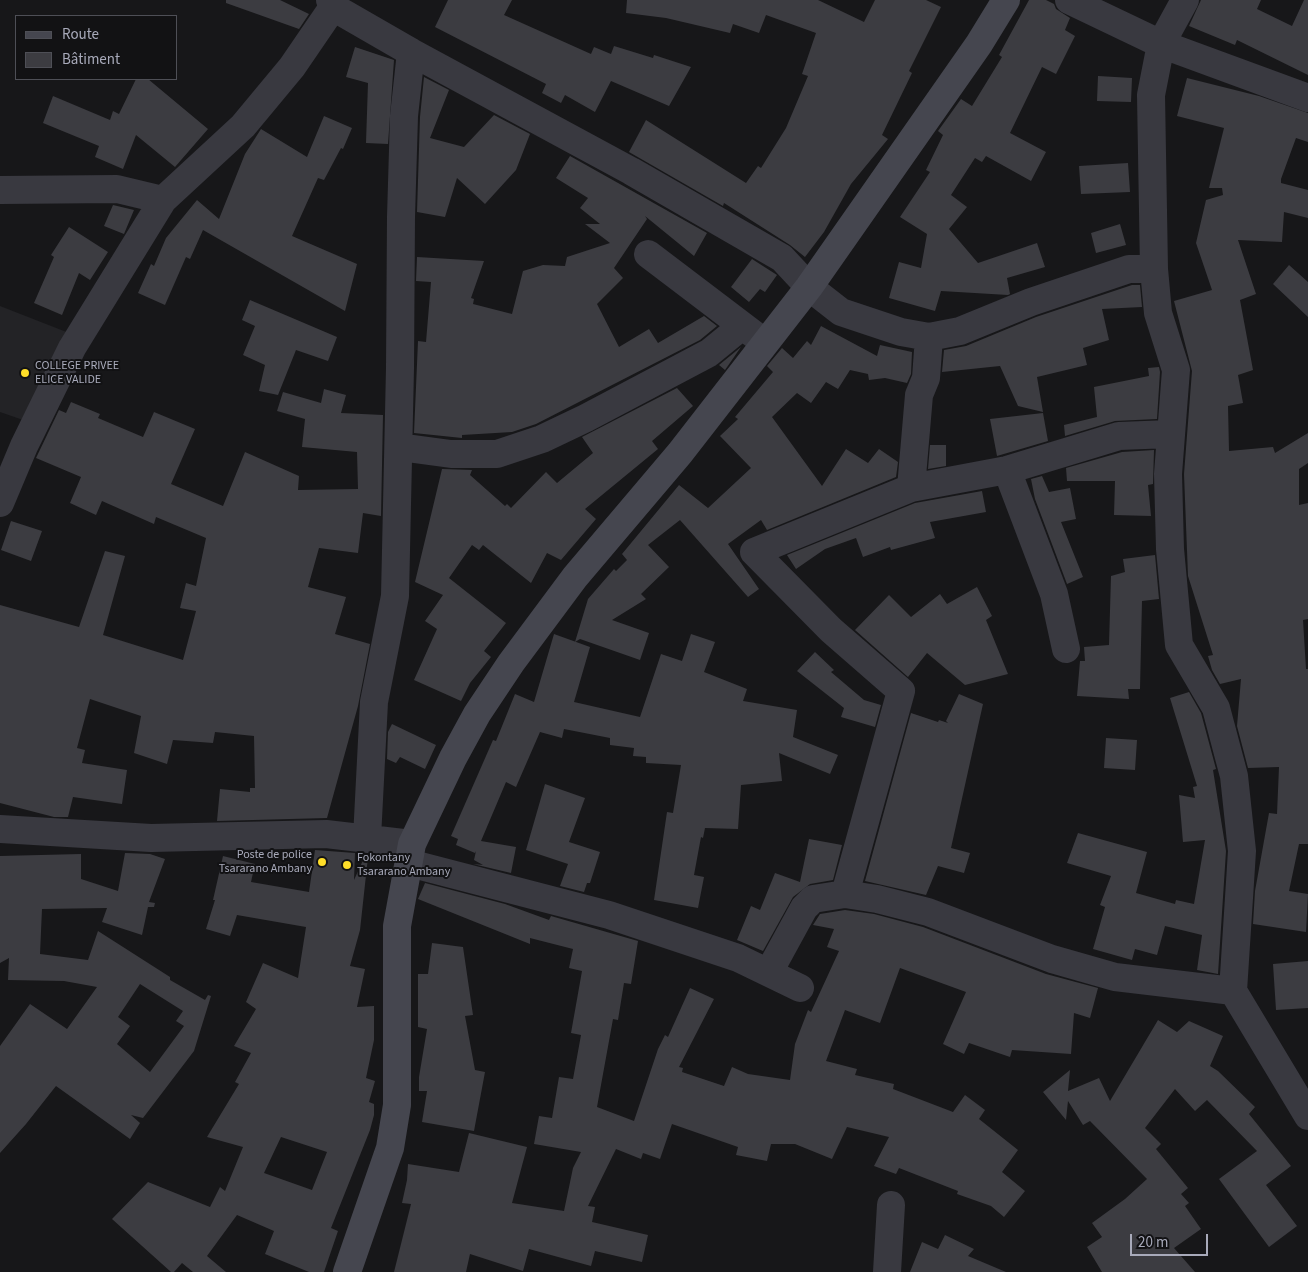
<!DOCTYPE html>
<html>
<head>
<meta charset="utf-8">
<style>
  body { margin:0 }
  #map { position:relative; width:1308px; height:1272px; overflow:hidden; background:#171719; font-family:"Source Sans 3",sans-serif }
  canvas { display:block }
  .legend { position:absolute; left:15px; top:15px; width:162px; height:65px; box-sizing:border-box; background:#121214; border:1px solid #4e4f56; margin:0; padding:6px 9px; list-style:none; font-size:15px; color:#a8aaba }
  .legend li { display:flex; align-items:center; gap:10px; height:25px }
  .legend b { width:25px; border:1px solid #4e4f56 }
  .scale { position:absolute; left:1130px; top:1234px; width:78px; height:22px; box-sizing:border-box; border:2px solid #a8aaba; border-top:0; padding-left:6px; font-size:15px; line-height:18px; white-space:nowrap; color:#a8aaba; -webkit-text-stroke:4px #121214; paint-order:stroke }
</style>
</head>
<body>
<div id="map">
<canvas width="1308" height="1272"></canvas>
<ul class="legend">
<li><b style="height:6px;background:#45464f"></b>Route</li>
<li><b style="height:14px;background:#3c3c41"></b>Bâtiment</li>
</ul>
<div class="scale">20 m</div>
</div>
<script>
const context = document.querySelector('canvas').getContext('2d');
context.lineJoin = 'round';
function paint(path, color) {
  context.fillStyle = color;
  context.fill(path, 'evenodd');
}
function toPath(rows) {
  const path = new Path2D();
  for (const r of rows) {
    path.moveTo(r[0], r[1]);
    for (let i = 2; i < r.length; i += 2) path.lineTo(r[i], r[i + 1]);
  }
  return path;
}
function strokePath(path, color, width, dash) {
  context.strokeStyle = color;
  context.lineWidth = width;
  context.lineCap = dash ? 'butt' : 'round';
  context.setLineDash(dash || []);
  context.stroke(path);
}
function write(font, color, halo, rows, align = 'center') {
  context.font = font + ' "Source Sans 3",sans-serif';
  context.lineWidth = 4;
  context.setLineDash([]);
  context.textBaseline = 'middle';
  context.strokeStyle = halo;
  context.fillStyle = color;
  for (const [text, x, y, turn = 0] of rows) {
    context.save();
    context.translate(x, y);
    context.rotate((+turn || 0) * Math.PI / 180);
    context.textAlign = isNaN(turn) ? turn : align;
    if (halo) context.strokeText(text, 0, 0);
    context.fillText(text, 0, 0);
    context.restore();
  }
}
paint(toPath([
  [0,306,69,333,26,421,0,412]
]), '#232326');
paint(toPath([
  [226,0,280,0,309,14,299,29,226,3],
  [448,0,512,0,504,15,591,54,594,47,611,54,614,46,653,58,654,55,691,67,669,106,611,81,595,112,565,95,561,103,542,93,546,84,435,27],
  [627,0,818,0,864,22,875,0,926,0,941,7,909,71,912,73,882,135,888,139,851,184,824,232,805,257,790,245,724,203,723,206,629,152,646,120,746,183,758,166,761,168,786,128,808,76,802,74,816,33,766,15,759,33,733,24,730,33,666,18,626,13],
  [1029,0,1046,0,1054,4,1056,9,1070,18,1065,30,1075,36,1056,74,1042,67,1010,133,1046,152,1031,181,986,156,982,162,975,158,951,195,967,207,949,229,978,263,1037,243,1045,267,1007,278,1010,294,1008,295,941,291,935,311,889,298,899,262,921,268,927,234,900,217,930,172,926,170,943,135,938,131,961,99,972,106,1002,57,999,55],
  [1201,0,1261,0,1257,9,1292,26,1304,0,1308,0,1308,75,1237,40,1235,45,1189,26],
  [355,47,394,60,388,144,366,143,368,83,346,77],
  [1098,76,1132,78,1131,102,1097,101],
  [424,77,449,90,430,138,464,147,494,115,530,134,516,170,485,204,457,178,445,217,417,212,420,117],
  [1187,78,1259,96,1308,113,1308,142,1296,138,1281,179,1281,183,1308,190,1308,218,1284,212,1282,242,1238,240,1256,294,1240,300,1253,370,1238,375,1243,403,1228,406,1229,451,1273,447,1275,453,1308,433,1308,463,1299,469,1299,505,1308,503,1308,619,1303,620,1306,669,1308,669,1308,844,1299,844,1289,891,1308,894,1306,932,1253,924,1255,891,1269,813,1277,814,1279,767,1248,768,1237,726,1241,679,1220,684,1212,670,1208,656,1213,655,1188,576,1184,474,1192,371,1174,301,1212,290,1196,243,1206,200,1223,195,1222,188,1209,188,1224,128,1177,116],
  [136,79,148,79,208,129,175,167,136,135,123,169,95,157,99,146,43,123,53,96,110,120,113,111,119,114],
  [324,116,352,128,343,149,341,148,324,180,318,178,292,236,357,264,345,311,203,230,190,259,186,257,165,305,138,293,151,264,154,266,166,238,197,200,219,219,245,154,261,129,307,157],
  [570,156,707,233,694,256,645,216,647,219,614,268,623,278,597,304,619,347,649,329,658,343,704,316,717,326,700,340,536,424,512,432,462,435,462,438,414,433,418,341,426,342,431,282,416,281,417,257,484,261,471,298,474,299,473,304,512,314,523,271,543,265,565,266,567,257,610,243,585,224,600,224,580,208,588,198,556,178],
  [1128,163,1130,192,1081,194,1079,166],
  [113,205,134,210,124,234,104,226],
  [1120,224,1126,245,1096,253,1091,233],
  [69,227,108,252,90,280,79,273,62,315,34,303,54,257,51,255],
  [752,259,777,275,765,292,760,289,749,302,731,287],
  [1289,265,1308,282,1308,317,1273,284],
  [1132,285,1140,285,1142,307,1102,309,1109,340,1083,348,1087,365,1037,377,1043,412,1018,406,1000,366,942,372,944,350,966,346,1036,317],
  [250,300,337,337,328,361,296,350,278,395,259,391,265,365,243,355,255,326,242,320],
  [821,326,877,356,880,345,912,352,911,374,907,383,885,378,869,380,868,374,850,370,838,389,826,382,811,403,797,393,772,417,822,486,846,449,868,463,879,449,898,462,896,477,767,530,761,520,728,544,759,589,748,597,680,520,648,545,669,567,641,594,646,599,612,620,649,633,640,660,580,639,575,642,588,599,614,569,616,571,627,560,622,554,679,485,708,508,751,468,720,436,738,419,735,417,773,372,767,366,782,348,793,358,807,341,811,345],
  [741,347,725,370,719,365],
  [1159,367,1160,372,1157,419,1115,421,1065,436,1064,425,1097,417,1094,387,1149,376,1148,368],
  [677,388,693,406,652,441,658,449,585,509,596,519,561,560,547,553,531,583,483,545,479,550,472,545,449,578,506,623,484,651,491,657,470,683,461,701,414,680,437,629,425,621,443,595,415,582,442,469,472,470,470,475,505,506,507,504,511,508,546,472,557,483,593,453,582,437],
  [324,389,346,395,341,413,383,415,381,516,363,513,358,553,319,548,308,587,346,597,335,634,370,644,358,706,327,818,217,821,220,789,250,792,250,788,255,788,254,736,215,732,213,743,173,740,167,764,134,753,141,716,90,699,77,748,85,750,82,763,127,770,122,804,73,797,68,817,54,817,0,803,0,605,79,627,105,551,125,556,103,635,183,660,196,611,180,608,186,583,196,586,206,538,156,517,154,524,102,501,96,515,70,503,81,477,36,458,59,410,66,413,71,402,100,414,98,418,143,437,154,412,195,429,171,484,223,506,245,452,299,476,298,490,358,489,357,452,302,447,305,419,277,411,283,392,321,403],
  [1043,413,1048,441,997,456,990,419],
  [930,445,946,445,946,466,928,469],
  [1154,450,1153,484,1148,485,1151,516,1114,515,1115,481,1067,481,1066,468,1122,452],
  [1042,476,1049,492,1070,488,1076,519,1061,522,1083,577,1067,584,1035,499,1031,479],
  [982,491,986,512,930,522,935,538,891,550,890,547,863,557,856,538,825,549,796,569,787,555,915,503],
  [11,521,42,531,31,561,1,550],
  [1155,555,1159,599,1142,601,1140,689,1128,689,1129,699,1077,696,1080,661,1085,661,1084,647,1109,645,1111,576,1125,572,1123,559],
  [977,587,992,616,986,620,1008,674,965,685,927,653,908,677,855,630,889,595,911,617,940,594,947,604],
  [554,634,590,647,574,702,640,717,661,654,682,661,691,634,715,642,704,672,747,689,743,701,797,710,793,737,838,755,830,774,779,753,782,781,741,785,738,829,705,828,703,838,701,837,694,875,704,877,698,908,654,900,667,812,673,813,681,765,646,763,646,757,633,756,634,748,610,745,610,738,564,729,562,738,540,732,516,787,506,782,481,841,516,847,511,873,473,864,483,865,474,860,476,851,475,853,456,845,458,839,451,836,493,740,496,741,515,694,534,702],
  [815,652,834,670,831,672,864,700,881,705,875,727,841,717,844,708,797,671],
  [1189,692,1201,713,1216,769,1213,770,1226,851,1218,974,1197,970,1202,935,1165,926,1157,955,1135,949,1132,960,1093,949,1105,907,1100,905,1111,876,1067,863,1078,833,1147,852,1136,893,1175,904,1176,900,1194,904,1205,840,1183,842,1179,795,1195,798,1193,787,1197,786,1170,698],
  [959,694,983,704,951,848,970,853,964,873,938,866,926,895,865,881,911,713,938,722,939,720,948,723,946,721],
  [392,724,436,745,425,769,400,757,396,763,387,759,388,732],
  [1106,738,1137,740,1135,770,1104,768],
  [545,784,585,798,569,842,600,852,590,883,587,883,584,892,560,886,568,864,526,850],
  [809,839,842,845,833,880,810,884,793,897,763,951,737,940,751,906,760,910,775,873,800,882],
  [315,850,355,853,354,880,365,856,368,857,360,930,350,966,365,969,357,1007,374,1006,374,1040,366,1078,375,1081,369,1102,374,1104,374,1115,370,1130,331,1228,338,1231,324,1272,309,1272,265,1254,274,1231,237,1215,207,1256,226,1272,193,1272,182,1263,174,1272,171,1272,112,1219,148,1182,210,1207,220,1187,225,1191,243,1147,207,1137,239,1084,235,1082,251,1053,234,1046,256,1009,246,1002,263,963,298,978,306,927,237,915,230,936,206,929,215,900,213,900,223,856,255,864,251,882,309,892],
  [281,1137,327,1152,312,1190,264,1173],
  [125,853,150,854,165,859,149,902,155,903,154,907,148,907,142,935,102,922,107,908,42,909,40,954,88,960,98,931,170,977,170,980,205,1000,208,995,211,996,194,1051,143,1118,131,1115,140,1123,130,1139,56,1086,26,1124,0,1153,0,1046,30,1004,67,1029,97,987,64,981,8,980,9,958,0,963,0,856,81,854,81,879,118,891],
  [140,984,183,1011,176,1021,184,1026,150,1072,117,1044,130,1026,118,1017],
  [425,883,505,904,549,920,551,916,638,941,631,984,624,983,618,1020,613,1019,597,1107,634,1121,658,1049,665,1035,668,1037,690,988,714,999,679,1067,683,1068,682,1072,724,1086,732,1067,748,1074,790,1080,795,1044,808,1010,811,1012,839,951,827,947,834,929,813,925,820,914,845,910,874,914,923,927,1046,974,1098,988,1090,1018,1074,1013,1071,1054,1012,1050,1010,1057,969,1043,964,1054,943,1044,966,992,900,968,880,1023,845,1010,826,1061,857,1069,855,1075,894,1084,893,1089,953,1112,965,1095,985,1110,979,1119,1018,1150,1002,1172,1025,1191,1004,1217,991,1206,957,1194,958,1191,899,1168,896,1174,874,1166,889,1137,847,1127,832,1159,795,1144,771,1144,767,1161,736,1155,738,1147,672,1124,660,1159,643,1153,641,1159,616,1149,588,1206,595,1207,592,1222,648,1235,642,1262,595,1251,591,1266,529,1249,523,1271,470,1254,466,1272,394,1272,411,1204,402,1203,407,1180,408,1164,459,1172,469,1133,527,1147,512,1203,564,1211,573,1168,581,1152,534,1144,539,1116,552,1118,559,1077,573,1079,581,1035,571,1033,582,971,569,968,573,949,530,938,530,944,418,899],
  [432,943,463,947,473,1015,465,1016,475,1070,485,1072,474,1131,422,1122,427,1091,419,1091,419,1077,427,1029,418,1027,418,974,428,974],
  [1308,961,1308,1008,1276,1010,1273,964],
  [1158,1020,1177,1032,1189,1021,1223,1036,1210,1066,1218,1071,1255,1107,1249,1114,1291,1166,1266,1185,1297,1226,1269,1247,1219,1179,1257,1151,1207,1100,1195,1111,1175,1089,1145,1128,1161,1144,1156,1149,1188,1188,1181,1194,1189,1203,1185,1206,1201,1229,1174,1248,1195,1272,1102,1272,1087,1247,1102,1237,1092,1223,1125,1199,1147,1179,1090,1121,1083,1125,1068,1101,1066,1120,1043,1092,1070,1070,1068,1091,1099,1078,1110,1101],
  [945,1235,974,1249,968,1256,1006,1272,910,1272,922,1242,938,1249]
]), '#3c3c41');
strokePath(toPath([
  [330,0,333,7,411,52,631,171,782,258,809,287,841,312,901,332,929,337,960,331,1031,302,1129,269,1154,269],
  [1069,0,1161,44,1308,98],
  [1185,0,1161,44,1151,95,1154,269,1158,313,1176,370,1168,474,1170,549,1179,645,1216,708,1234,776,1242,851,1233,991,1308,1116],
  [0,190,117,189,163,200,243,126,292,67,333,7],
  [648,254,756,336],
  [399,447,451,454,497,454,542,439,586,418,709,353,742,326],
  [1007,470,1054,594,1066,649],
  [911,488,919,395,926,378,929,337],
  [0,503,24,446,72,348,163,200],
  [0,829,151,838,326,834,412,844],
  [367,838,374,702,395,596,400,368,401,217,404,116,411,52],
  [409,863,609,915,738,958,800,988],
  [845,894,901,691,831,630,754,552,911,488,1007,470,1119,436,1170,434],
  [769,972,804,908,813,899,845,894,877,899,928,912,1052,959,1115,977,1233,991],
  [887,1272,891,1205]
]), '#393940', 28);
strokePath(toPath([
  [347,1272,390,1148,397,1105,397,926,412,844,453,758,477,714,511,663,575,577,680,453,809,287,979,44,1006,0]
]), '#45464f', 28);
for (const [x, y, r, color] of [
  [25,373,5,"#ffde29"],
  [322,862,5,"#ffde29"],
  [347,865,5,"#ffde29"]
]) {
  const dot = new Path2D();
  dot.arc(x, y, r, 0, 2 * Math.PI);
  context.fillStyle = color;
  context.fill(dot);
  strokePath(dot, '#121214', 2);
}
write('12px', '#a8aaba', '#121214', [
  ["COLLEGE PRIVEE",35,366],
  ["ELICE VALIDE",35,380],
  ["Poste de police",312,855,"right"],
  ["Tsararano Ambany",312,869,"right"],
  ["Fokontany",357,858],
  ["Tsararano Ambany",357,872]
], 'left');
</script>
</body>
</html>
